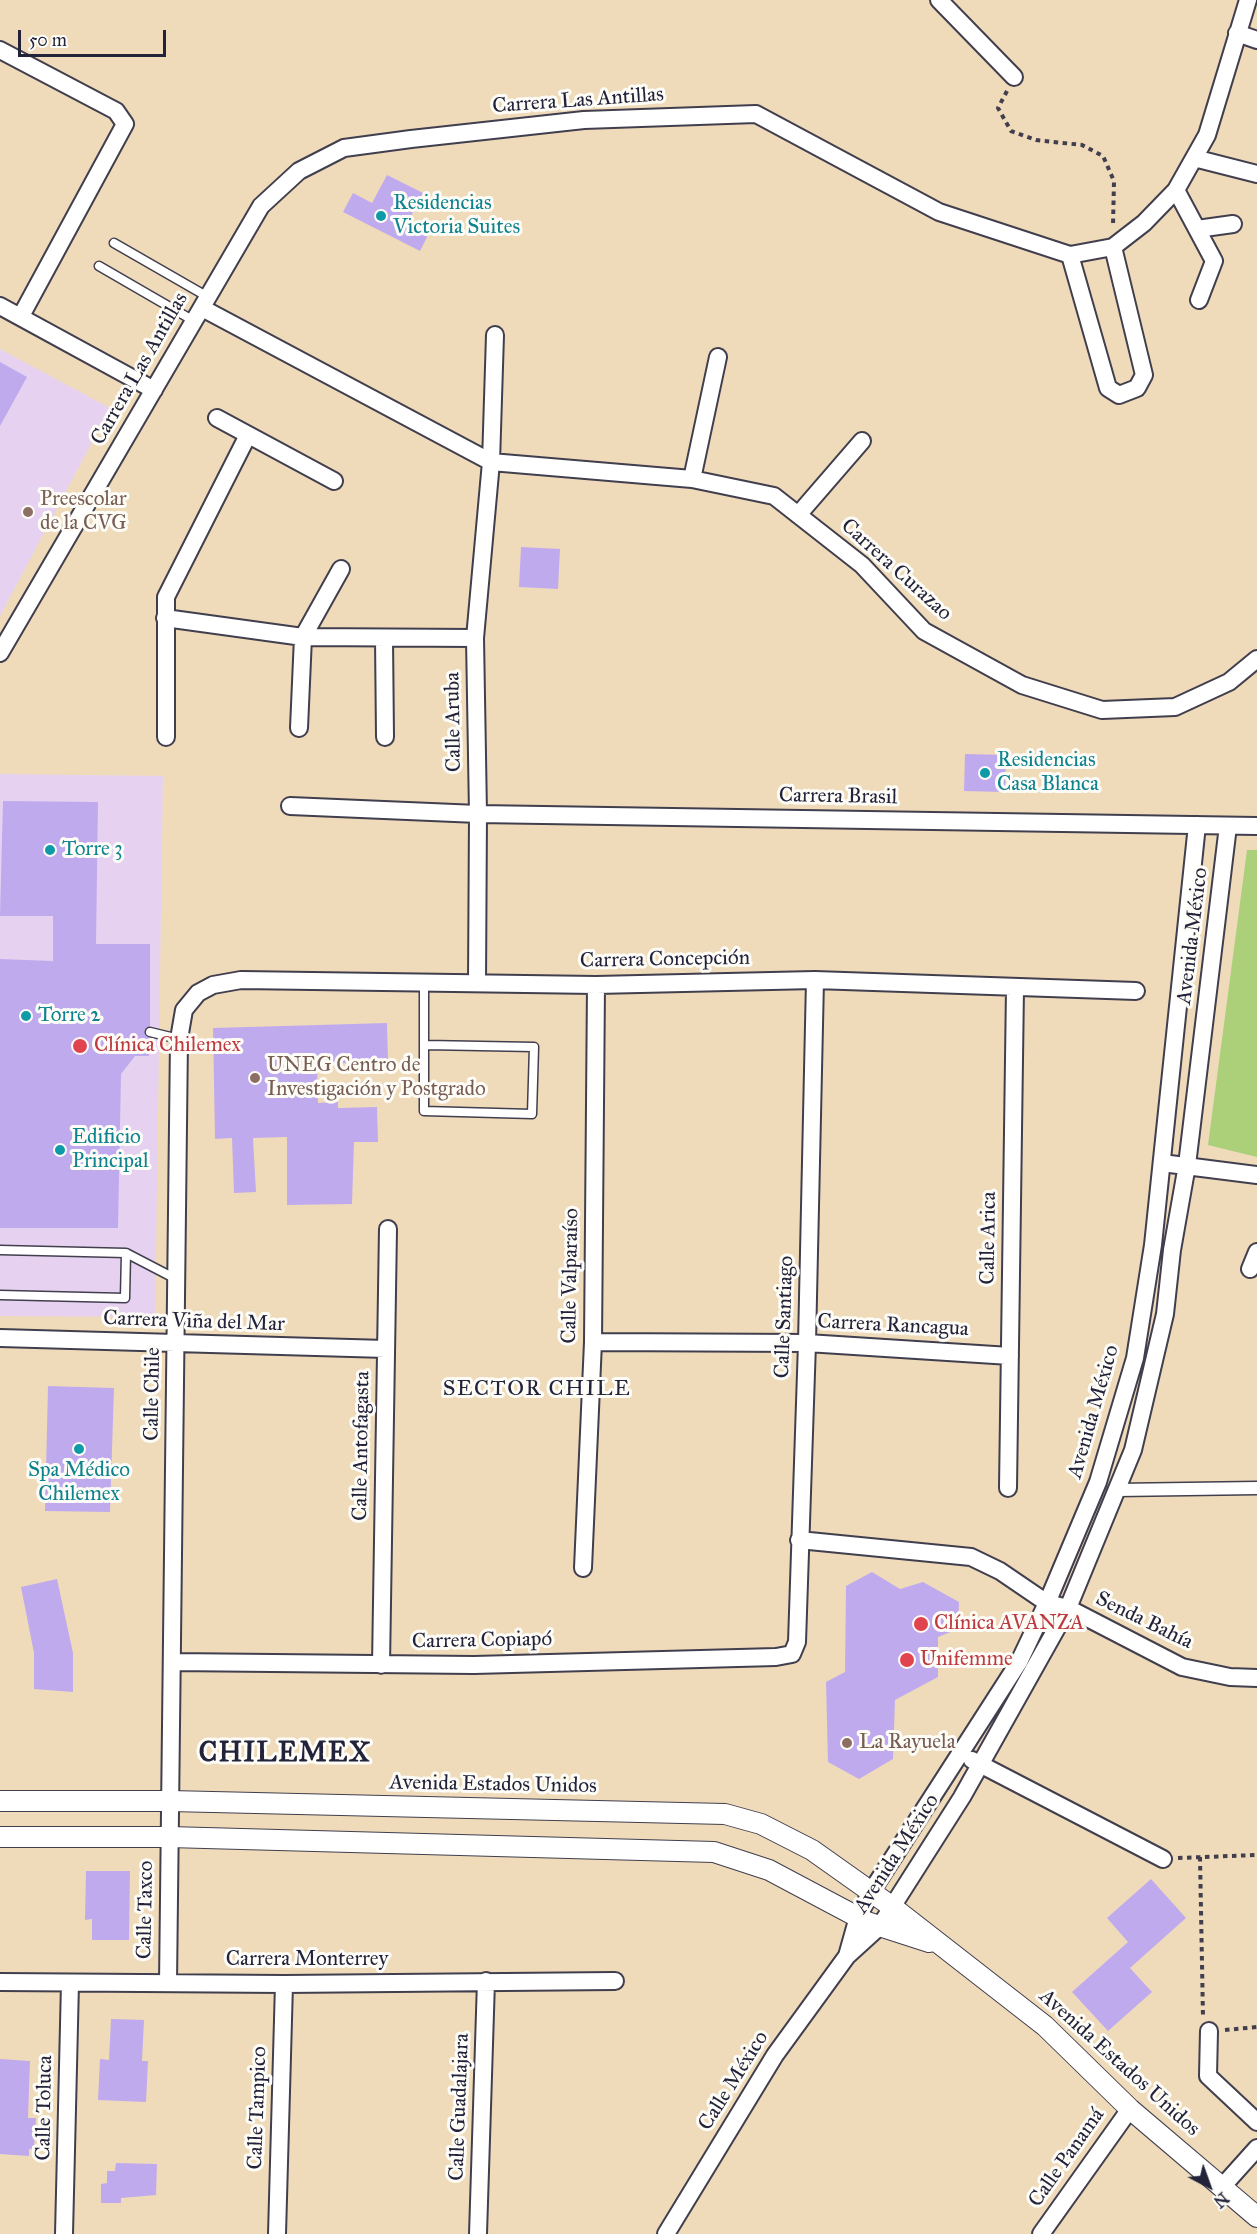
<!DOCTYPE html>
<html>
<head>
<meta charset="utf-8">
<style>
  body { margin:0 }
  #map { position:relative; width:1257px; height:2234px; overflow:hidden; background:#efdbba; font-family:"IM FELL Great Primer",serif }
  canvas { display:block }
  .north { position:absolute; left:1179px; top:2156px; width:60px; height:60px; -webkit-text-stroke:4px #fdfcf7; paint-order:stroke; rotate:139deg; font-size:16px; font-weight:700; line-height:24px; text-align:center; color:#22223b }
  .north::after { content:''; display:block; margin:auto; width:21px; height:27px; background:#22223b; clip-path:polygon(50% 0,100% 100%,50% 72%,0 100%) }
  .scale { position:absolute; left:18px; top:30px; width:148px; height:27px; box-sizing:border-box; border:3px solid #22223b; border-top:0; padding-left:8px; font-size:18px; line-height:21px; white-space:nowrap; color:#22223b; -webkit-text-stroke:4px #fdfcf7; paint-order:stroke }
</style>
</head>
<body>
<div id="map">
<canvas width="1257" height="2234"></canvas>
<div class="north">N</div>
<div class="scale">50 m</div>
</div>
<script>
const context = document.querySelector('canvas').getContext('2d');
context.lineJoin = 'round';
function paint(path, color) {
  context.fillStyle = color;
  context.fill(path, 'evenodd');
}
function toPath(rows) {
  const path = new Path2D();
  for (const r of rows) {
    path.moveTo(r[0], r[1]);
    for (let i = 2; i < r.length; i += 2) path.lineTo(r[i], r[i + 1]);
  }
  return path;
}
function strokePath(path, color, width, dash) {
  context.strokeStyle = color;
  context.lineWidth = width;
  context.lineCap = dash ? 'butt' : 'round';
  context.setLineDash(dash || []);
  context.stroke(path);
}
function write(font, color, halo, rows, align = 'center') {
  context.font = font + ' "IM FELL Great Primer",serif';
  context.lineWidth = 6;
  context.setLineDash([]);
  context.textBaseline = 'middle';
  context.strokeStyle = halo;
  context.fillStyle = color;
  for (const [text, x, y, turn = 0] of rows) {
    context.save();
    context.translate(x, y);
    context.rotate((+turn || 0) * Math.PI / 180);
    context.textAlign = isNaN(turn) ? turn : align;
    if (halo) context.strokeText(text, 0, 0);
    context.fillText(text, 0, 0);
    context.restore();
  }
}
paint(toPath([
  [0,349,110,408,0,616],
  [0,774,163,776,155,1317,0,1316]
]), '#e6d2f0');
paint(toPath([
  [1247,850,1257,850,1257,1157,1208,1145]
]), '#abd079');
paint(toPath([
  [387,175,423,193,409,220,430,231,420,251,343,212,353,193,372,203],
  [0,362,27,377,0,426],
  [521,547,560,549,558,589,519,587],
  [965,754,1006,755,1005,792,964,791],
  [3,801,98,802,96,944,150,944,150,1026,144,1031,150,1038,149,1056,135,1056,121,1074,118,1228,0,1228,0,959,53,961,53,916,0,916],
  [387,1023,388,1062,317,1064,318,1103,338,1102,338,1108,377,1107,378,1142,354,1142,352,1204,287,1205,287,1137,253,1138,256,1192,234,1193,232,1138,215,1139,213,1028],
  [48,1386,114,1388,110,1512,45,1511],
  [872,1572,900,1589,923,1582,959,1602,958,1629,938,1637,938,1677,895,1700,893,1759,859,1779,828,1762,826,1682,845,1672,846,1586],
  [57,1579,73,1653,73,1692,34,1689,34,1653,21,1587],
  [86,1871,130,1871,129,1940,92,1940,92,1919,85,1920],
  [1151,1879,1186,1918,1130,1968,1152,1992,1108,2031,1072,1992,1128,1942,1107,1918],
  [111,2019,144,2020,142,2061,148,2061,146,2102,98,2100,100,2059,109,2060],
  [0,2059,30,2061,28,2118,36,2118,34,2149,29,2149,29,2156,0,2154],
  [116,2163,157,2164,156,2195,121,2198,121,2203,101,2203,101,2184,107,2183,107,2171,115,2171]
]), '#c0aaee');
const service = toPath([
  [114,243,208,297],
  [99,266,194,321],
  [424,982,424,1111,532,1114,534,1047,426,1045],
  [150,1032,179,1039],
  [0,1250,126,1253,176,1279],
  [0,1295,125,1298,126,1253]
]);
const pedestrian = toPath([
  [1117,1490,1257,1488]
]);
const minor = toPath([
  [939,0,1014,77],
  [1237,33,1257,40],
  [0,50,116,111,125,124,21,316],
  [1194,158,1257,174],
  [1176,190,1214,261,1199,300],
  [1197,229,1233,224],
  [1070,255,1108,388,1119,395,1137,388,1144,375,1113,247],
  [0,306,154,390],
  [202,308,491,462,692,479,774,496,862,565,924,631,1022,685,1102,710,1175,707,1229,682,1257,659],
  [217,418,334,481],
  [692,479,718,357],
  [798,515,862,441],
  [165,618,303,637,475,638],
  [384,638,385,737],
  [0,653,261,206,299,171,344,148,411,139,584,120,756,114,939,212,1070,255,1113,247,1144,223,1176,190,1207,135,1248,0],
  [299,728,303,637,341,569],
  [166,737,166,597,248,435],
  [290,806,478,814,1257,826],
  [477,983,478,814,475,638,491,462,495,335],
  [1162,1163,1257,1175],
  [1250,1269,1257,1252],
  [0,1338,386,1349],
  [593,1342,807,1343,1010,1356],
  [1008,1488,1015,988],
  [799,1540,971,1557,1000,1571,1047,1603,1068,1608,1182,1667,1230,1677,1257,1678],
  [583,1568,593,1342,596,985],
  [172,1662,474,1665,776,1657,792,1654,797,1642,807,1343,815,980],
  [381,1665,388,1229],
  [972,1760,1163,1859],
  [847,1956,858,1917,871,1892,1019,1662,1047,1603,1098,1482,1135,1358,1153,1245,1197,825],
  [0,1982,284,1984,615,1981],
  [168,1983,179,1039,184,1010,198,993,213,985,241,980,596,985,815,980,1136,991],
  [1209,2031,1208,2076,1257,2122],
  [1222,2187,1257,2148],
  [64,2234,70,1983],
  [277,2234,284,1984],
  [478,2234,486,1981],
  [666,2234,775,2055,847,1956,880,1926,962,1797,1068,1608,1133,1450,1165,1314,1172,1250,1187,1165,1228,826],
  [1041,2234,1130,2109]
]);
const tertiary = toPath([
  [0,1801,170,1801,725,1814,761,1824,812,1850,891,1906,1045,2026,1130,2109,1257,2217],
  [0,1837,169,1837,714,1852,769,1870,867,1922,929,1942]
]);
strokePath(service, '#413e4e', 11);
strokePath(pedestrian, '#413e4e', 15);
strokePath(minor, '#413e4e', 20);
strokePath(tertiary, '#413e4e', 22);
strokePath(toPath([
  [1007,91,998,108,1011,131,1036,140,1082,145,1103,156,1114,181,1113,226],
  [1200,1857,1203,2017],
  [1178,1858,1257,1855],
  [1225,2030,1257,2027]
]), '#413e4e', 4, [4.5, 4.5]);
strokePath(service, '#fff', 8);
strokePath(pedestrian, '#fff', 12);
strokePath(minor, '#fff', 16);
strokePath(tertiary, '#fff', 20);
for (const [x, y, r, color] of [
  [381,216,6,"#0f9aa8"],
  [28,512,6,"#8d6e63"],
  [985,773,6,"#0f9aa8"],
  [50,850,6,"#0f9aa8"],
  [26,1016,6,"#0f9aa8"],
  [80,1046,8,"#e0444e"],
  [255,1078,6,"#8d6e63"],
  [60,1150,6,"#0f9aa8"],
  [79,1449,6,"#0f9aa8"],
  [921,1624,8,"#e0444e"],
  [907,1660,8,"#e0444e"],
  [847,1743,6,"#8d6e63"]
]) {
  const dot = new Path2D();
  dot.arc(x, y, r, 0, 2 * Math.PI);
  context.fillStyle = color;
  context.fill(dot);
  strokePath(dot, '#fdfcf7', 2);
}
write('21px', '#22223b', '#fdfcf7', [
  ["Carrera Las Antillas",578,101,-4],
  ["Carrera Las Antillas",140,369,-60],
  ["Carrera Curazao",896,570,42],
  ["Calle Aruba",454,722,-91],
  ["Carrera Brasil",838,797,1],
  ["Avenida México",1193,936,-83],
  ["Carrera Concepción",665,960,-1],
  ["Calle Arica",989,1238,-89],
  ["Calle Valparaíso",571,1276,-89],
  ["Calle Santiago",785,1317,-88],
  ["Carrera Viña del Mar",194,1322,2],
  ["Carrera Rancagua",893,1326,3],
  ["Calle Chile",153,1394,-89],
  ["Avenida México",1094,1412,-74],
  ["Calle Antofagasta",362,1446,-89],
  ["Senda Bahía",1144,1621,26],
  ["Carrera Copiapó",482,1641,-1],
  ["Avenida Estados Unidos",493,1785,1],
  ["Avenida México",897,1854,-57],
  ["Calle Taxco",146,1910,-89],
  ["Carrera Monterrey",307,1960],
  ["Avenida Estados Unidos",1119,2063,42],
  ["Calle México",734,2081,-58],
  ["Calle Guadalajara",460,2107,-88],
  ["Calle Toluca",45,2108,-89],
  ["Calle Tampico",258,2108,-88],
  ["Calle Panamá",1067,2158,-55]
]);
write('21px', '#0d838f', '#fdfcf7', [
  ["Residencias",393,204],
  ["Victoria Suites",393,228],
  ["Residencias",997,761],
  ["Casa Blanca",997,785],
  ["Torre 3",62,850],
  ["Torre 2",38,1016],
  ["Edificio",72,1138],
  ["Principal",72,1162],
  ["Spa Médico",79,1471,"center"],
  ["Chilemex",79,1495,"center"]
], 'left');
write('21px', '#785e54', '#fdfcf7', [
  ["Preescolar",40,500],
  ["de la CVG",40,524],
  ["UNEG Centro de",267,1066],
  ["Investigación y Postgrado",267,1090],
  ["La Rayuela",859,1743]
], 'left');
write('21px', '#be3a42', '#fdfcf7', [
  ["Clínica Chilemex",94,1046],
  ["Clínica AVANZA",934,1624],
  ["Unifemme",920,1660]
], 'left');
context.letterSpacing = '1.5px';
write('22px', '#22223b', '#fdfcf7', [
  ["SECTOR CHILE",537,1390]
]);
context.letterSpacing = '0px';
context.letterSpacing = '1.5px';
write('bold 27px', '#22223b', '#fdfcf7', [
  ["CHILEMEX",285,1754]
]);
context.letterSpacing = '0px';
</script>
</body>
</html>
